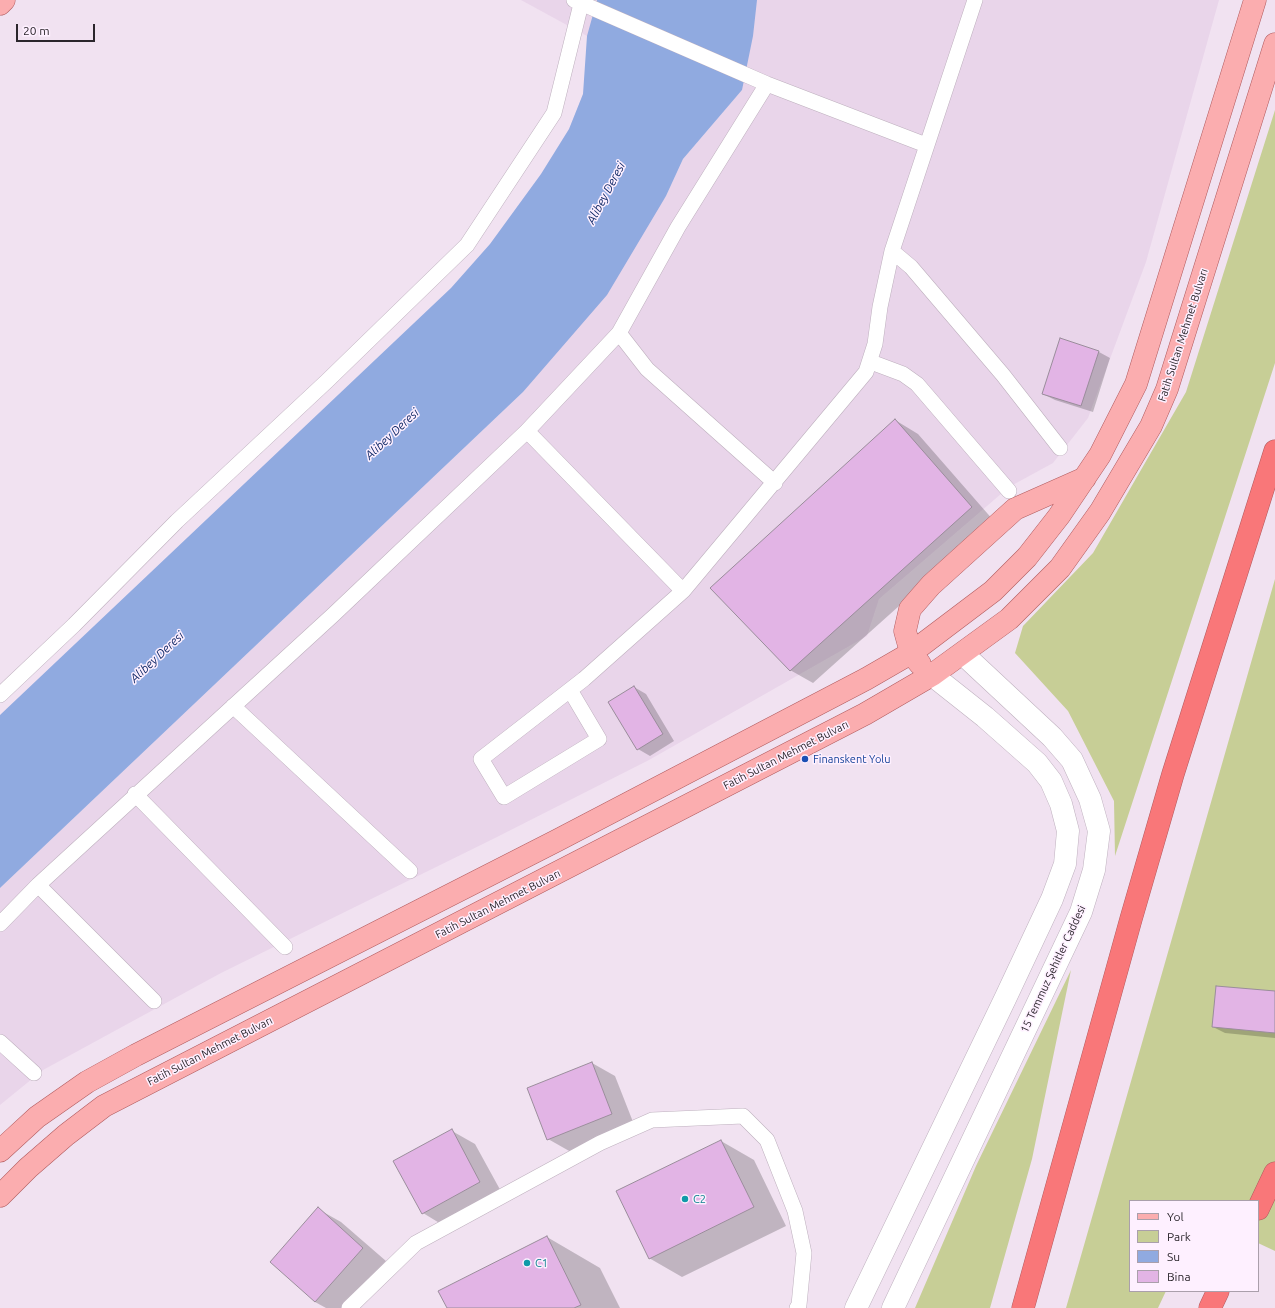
<!DOCTYPE html>
<html>
<head>
<meta charset="utf-8">
<style>
  body { margin:0 }
  #map { position:relative; width:1275px; height:1308px; overflow:hidden; background:#f1e2f1; font-family:Ubuntu,sans-serif }
  canvas { display:block }
  .legend { position:absolute; left:1129px; top:1200px; width:130px; height:92px; box-sizing:border-box; background:#fef0ff; border:1px solid #aa9fab; margin:0; padding:5px 7px; list-style:none; font-size:12px; color:#2b262c }
  .legend li { display:flex; align-items:center; gap:8px; height:20px }
  .legend b { width:20px; border:1px solid #aa9fab }
  .scale { position:absolute; left:16px; top:24px; width:79px; height:18px; box-sizing:border-box; border:2px solid #2b262c; border-top:0; padding-left:5px; font-size:12px; line-height:14px; white-space:nowrap; color:#2b262c; -webkit-text-stroke:3px #fef0ff; paint-order:stroke }
</style>
</head>
<body>
<div id="map">
<canvas width="1275" height="1308"></canvas>
<ul class="legend">
<li><b style="height:5px;background:#fbadaf"></b>Yol</li>
<li><b style="height:11px;background:#c7ce96"></b>Park</li>
<li><b style="height:11px;background:#90aae0"></b>Su</li>
<li><b style="height:11px;background:#e2b4e5"></b>Bina</li>
</ul>
<div class="scale">20 m</div>
</div>
<script>
const context = document.querySelector('canvas').getContext('2d');
context.lineJoin = 'round';
function paint(path, color) {
  context.fillStyle = color;
  context.fill(path, 'evenodd');
}
function toPath(rows) {
  const path = new Path2D();
  for (const r of rows) {
    path.moveTo(r[0], r[1]);
    for (let i = 2; i < r.length; i += 2) path.lineTo(r[i], r[i + 1]);
  }
  return path;
}
function strokePath(path, color, width, dash) {
  context.strokeStyle = color;
  context.lineWidth = width;
  context.lineCap = dash ? 'butt' : 'round';
  context.setLineDash(dash || []);
  context.stroke(path);
}
function write(font, color, halo, rows, align = 'center') {
  context.font = font + ' Ubuntu,sans-serif';
  context.lineWidth = 3;
  context.setLineDash([]);
  context.textBaseline = 'middle';
  context.strokeStyle = halo;
  context.fillStyle = color;
  for (const [text, x, y, turn = 0] of rows) {
    context.save();
    context.translate(x, y);
    context.rotate((+turn || 0) * Math.PI / 180);
    context.textAlign = isNaN(turn) ? turn : align;
    if (halo) context.strokeText(text, 0, 0);
    context.fillText(text, 0, 0);
    context.restore();
  }
}
paint(toPath([
  [521,0,1219,0,1146,262,1088,418,1053,463,1009,487,879,599,867,636,649,760,495,838,221,973,43,1070,0,1105,0,888,523,392,666,196,683,159,742,90,587,36]
]), '#e9d5ea');
paint(toPath([
  [1275,110,1275,363,1115,856,1114,801,1068,711,1015,653,1023,626,1093,553,1186,392],
  [1275,579,1275,1251,1258,1243,1258,1201,1130,1201,1130,1291,1166,1291,1158,1308,1066,1308],
  [1071,970,1032,1159,990,1308,915,1308,976,1166]
]), '#c7ce96');
paint(toPath([
  [597,0,757,0,753,36,742,90,683,159,666,196,607,295,523,392,0,888,0,715,451,288,490,244,541,174,569,129,583,94,587,36]
]), '#90aae0');
paint(toPath([
  [1099,352,1110,358,1093,412,1055,400,1043,394],
  [895,420,918,434,994,521,813,683,790,670],
  [634,687,646,694,674,741,650,756,638,749],
  [1275,992,1275,1038,1225,1033,1213,1027],
  [592,1063,615,1076,635,1127,571,1152,548,1139],
  [452,1131,475,1144,503,1195,446,1227,423,1213],
  [721,1141,754,1160,786,1226,682,1277,649,1258],
  [318,1209,341,1222,386,1261,344,1308,326,1308,315,1302],
  [547,1237,600,1268,620,1308,448,1308]
]), '#0003');
const building = toPath([
  [1060,338,1099,351,1081,406,1042,394,1060,338],
  [895,419,972,507,790,671,710,588,895,419],
  [634,686,663,734,637,750,608,702,634,686],
  [1216,986,1275,991,1275,1033,1212,1027,1216,986],
  [592,1062,612,1114,547,1140,527,1088,592,1062],
  [452,1129,480,1182,422,1214,393,1161,452,1129],
  [721,1140,754,1207,649,1259,616,1191,721,1140],
  [318,1207,363,1248,315,1302,270,1262,318,1207],
  [547,1236,581,1305,574,1308,447,1308,438,1291,547,1236]
]);
paint(building, '#e2b4e5');
strokePath(building, '#9a8d9b', 1);
const lane = toPath([
  [574,0,767,84,926,145],
  [892,251,911,267,1003,375,1060,448],
  [619,333,647,369,775,483],
  [871,362,903,374,917,384,1009,491],
  [527,431,683,591],
  [570,690,599,739,504,797,481,759,584,679,683,591,866,372,875,344,880,307,892,251,975,0],
  [0,695,74,625,177,521,327,381,467,245,554,113,581,4],
  [233,706,410,871],
  [135,794,285,947],
  [38,885,154,1001],
  [0,924,38,885,333,615,527,431,619,333,678,227,767,84],
  [0,1042,34,1073],
  [349,1308,416,1243,600,1143,652,1120,743,1116,767,1140,795,1211,804,1253,799,1305,797,1308]
]);
const secondary = toPath([
  [856,1308,1005,999,1052,899,1065,864,1068,831,1061,804,1051,781,1037,763,985,717,932,675],
  [893,1308,1081,912,1094,870,1099,831,1090,799,1072,760,1052,737,963,654]
]);
const primary = toPath([
  [0,4,4,0],
  [920,664,911,653,905,631,910,609,931,585,1015,509,1085,478],
  [0,1151,37,1117,87,1082,136,1055,556,841,866,679,911,653,993,591,1027,557,1059,516,1100,455,1136,384,1255,0],
  [0,1196,28,1168,66,1135,104,1106,865,714,932,675,1009,619,1060,568,1100,512,1151,426,1167,389,1275,44]
]);
const highway = toPath([
  [1258,1209,1275,1173],
  [1023,1308,1131,919,1173,774,1275,451],
  [1210,1308,1218,1291]
]);
strokePath(lane, '#beb0be', 16);
strokePath(secondary, '#beb0be', 23);
strokePath(primary, '#b15b5e', 23);
strokePath(highway, '#b15b5e', 23);
strokePath(lane, '#fff', 15);
strokePath(secondary, '#fff', 22);
strokePath(primary, '#fbadaf', 22);
strokePath(highway, '#f97779', 22);
for (const [x, y, r, color] of [
  [805,759,4,"#1a4fb4"],
  [685,1199,4,"#0f9aa8"],
  [527,1263,4,"#0f9aa8"]
]) {
  const dot = new Path2D();
  dot.arc(x, y, r, 0, 2 * Math.PI);
  context.fillStyle = color;
  context.fill(dot);
  strokePath(dot, '#fef0ff', 1.5);
}
write('11px', '#2b262c', '#fef0ff', [
  ["Fatih Sultan Mehmet Bulvarı",1183,335,-72],
  ["Fatih Sultan Mehmet Bulvarı",786,755,-27],
  ["Fatih Sultan Mehmet Bulvarı",498,904,-27],
  ["15 Temmuz Şehitler Caddesi",1053,969,-65],
  ["Fatih Sultan Mehmet Bulvarı",210,1051,-27]
]);
write('11px', '#164399', '#fef0ff', [
  ["Finanskent Yolu",813,759]
], 'left');
write('11px', '#0d838f', '#fef0ff', [
  ["C2",693,1199],
  ["C1",535,1263]
], 'left');
write('italic 12px', '#102967', '#fef0ff', [
  ["Alibey Deresi",606,193,-62],
  ["Alibey Deresi",392,434,-43],
  ["Alibey Deresi",157,657,-43]
]);
</script>
</body>
</html>
